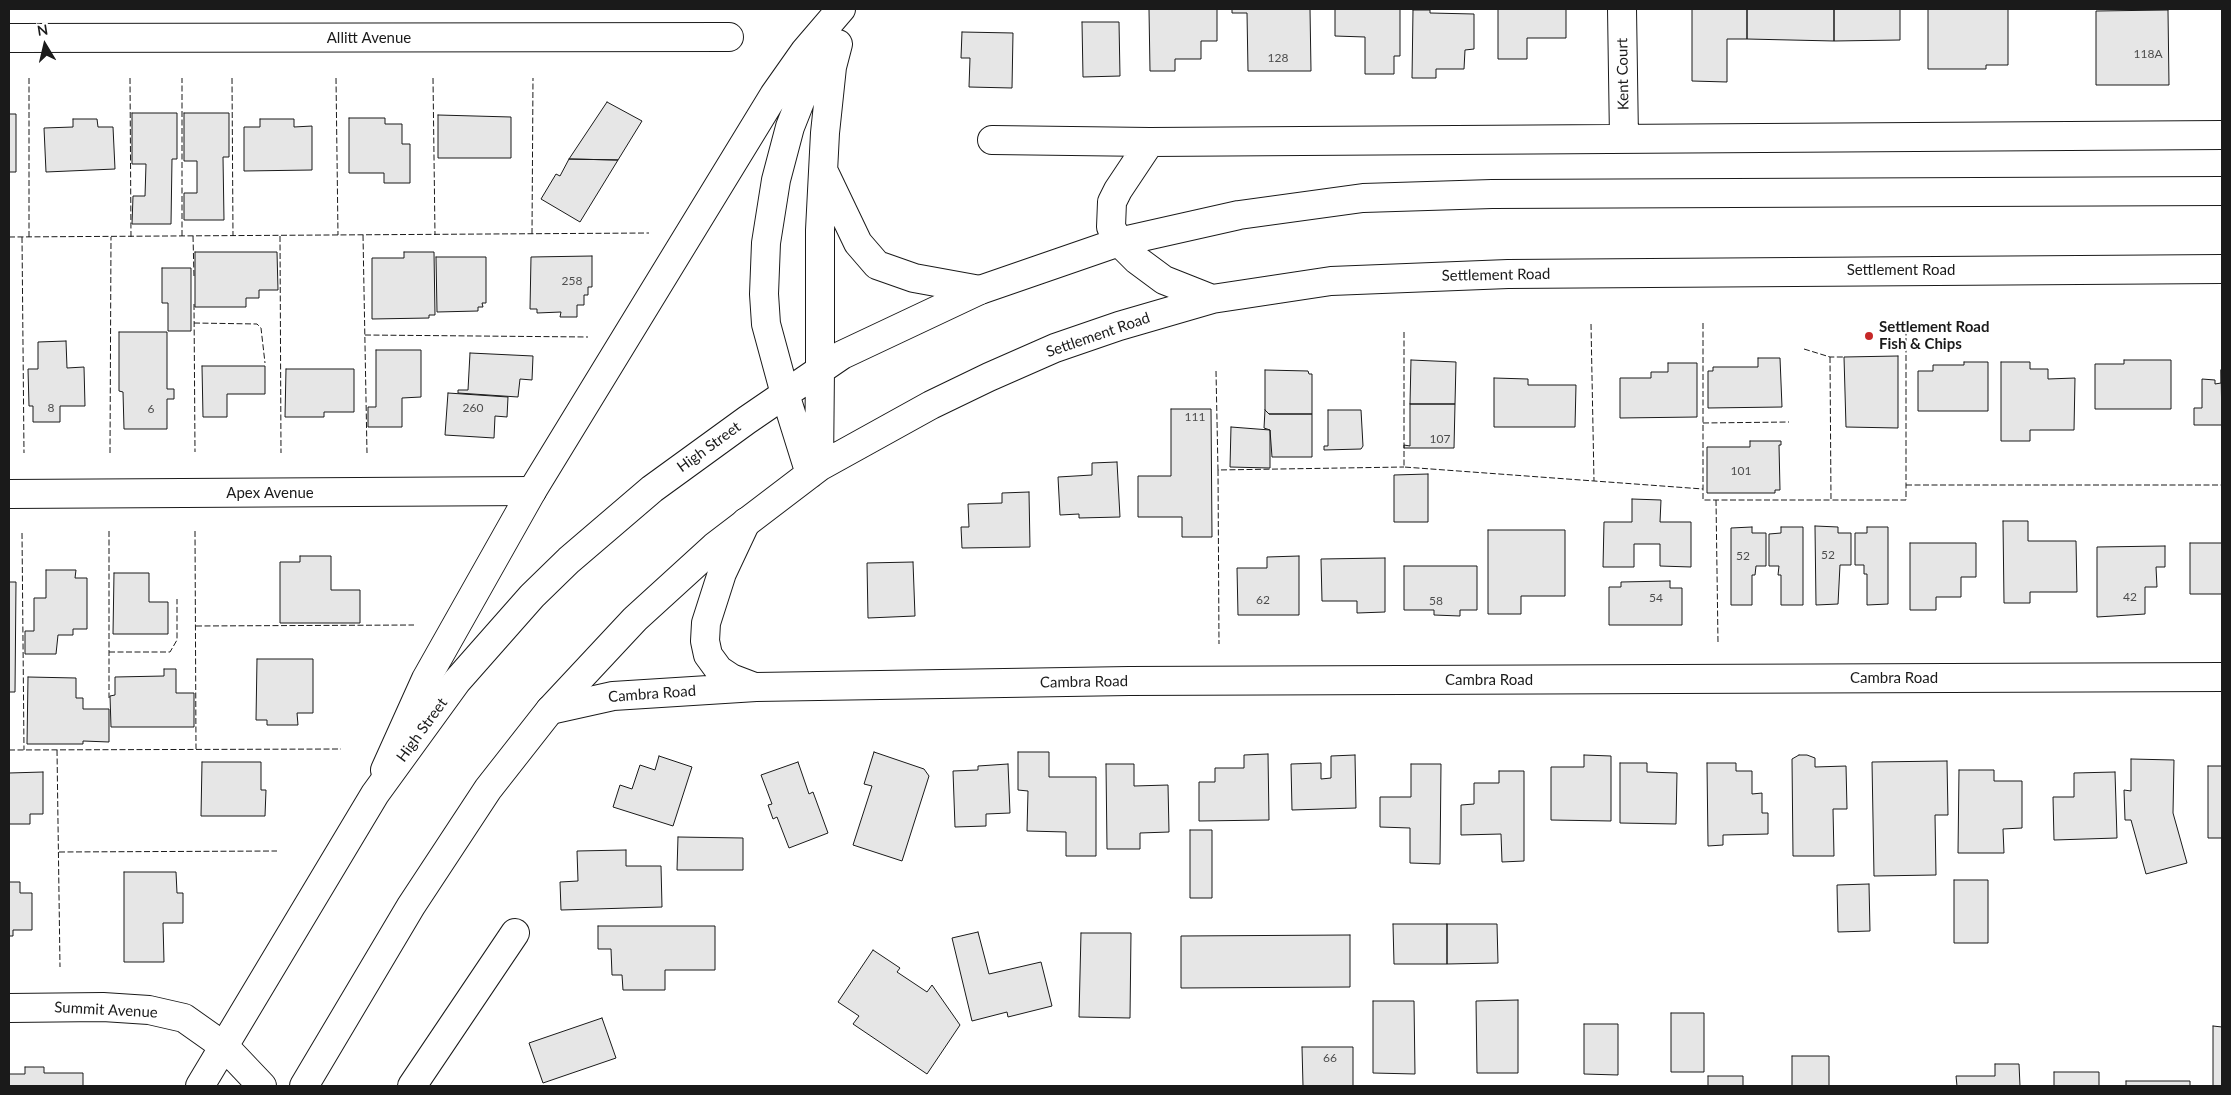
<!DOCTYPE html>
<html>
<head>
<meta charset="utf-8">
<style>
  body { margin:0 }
  #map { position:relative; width:2231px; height:1095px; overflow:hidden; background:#fff; font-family:Lato,sans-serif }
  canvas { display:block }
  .frame { position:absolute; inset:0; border:10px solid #1a1a1a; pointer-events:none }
  .north { position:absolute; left:20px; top:20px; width:50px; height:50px; -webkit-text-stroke:4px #fff; paint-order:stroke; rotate:351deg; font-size:14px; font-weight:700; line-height:20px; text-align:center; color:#1a1a1a }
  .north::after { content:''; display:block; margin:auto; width:18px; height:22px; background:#1a1a1a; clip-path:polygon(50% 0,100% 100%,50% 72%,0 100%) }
</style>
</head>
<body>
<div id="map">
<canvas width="2231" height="1095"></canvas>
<div class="frame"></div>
<div class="north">N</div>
</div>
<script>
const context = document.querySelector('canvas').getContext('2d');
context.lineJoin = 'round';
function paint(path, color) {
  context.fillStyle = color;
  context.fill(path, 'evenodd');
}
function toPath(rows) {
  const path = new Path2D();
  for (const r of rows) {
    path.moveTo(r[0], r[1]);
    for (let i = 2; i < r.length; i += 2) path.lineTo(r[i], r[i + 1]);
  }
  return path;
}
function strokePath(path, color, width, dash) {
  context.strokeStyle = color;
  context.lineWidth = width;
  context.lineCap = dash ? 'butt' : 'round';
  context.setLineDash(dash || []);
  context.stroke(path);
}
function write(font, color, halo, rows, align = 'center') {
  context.font = font + ' Lato,sans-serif';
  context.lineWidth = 4;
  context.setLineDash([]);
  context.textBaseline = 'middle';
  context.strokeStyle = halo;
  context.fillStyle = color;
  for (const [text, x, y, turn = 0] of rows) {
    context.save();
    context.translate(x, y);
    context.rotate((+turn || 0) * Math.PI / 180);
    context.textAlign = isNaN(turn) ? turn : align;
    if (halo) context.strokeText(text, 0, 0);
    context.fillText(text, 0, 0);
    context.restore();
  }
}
const building = toPath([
  [1149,9,1217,9,1217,41,1201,41,1201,59,1175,59,1175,71,1150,71,1149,9],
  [1232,9,1310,9,1311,71,1248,71,1247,13,1232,13,1232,9],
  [1335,9,1400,9,1400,56,1394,56,1394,74,1365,74,1365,37,1335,36,1335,9],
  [1498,9,1566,9,1566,38,1527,38,1527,59,1498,59,1498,9],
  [1692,9,1747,9,1747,39,1727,39,1727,82,1692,81,1692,9],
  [1747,9,1834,9,1834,41,1747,39,1747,9],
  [1834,9,1900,9,1900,40,1834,41,1834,9],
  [1928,9,2008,9,2008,65,1986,65,1986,69,1928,69,1928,9],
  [1413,10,1430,10,1430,13,1474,14,1474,49,1465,50,1464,69,1436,69,1436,78,1412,78,1413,10],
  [2168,10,2169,85,2096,85,2096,11,2168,10],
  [1082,22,1119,22,1120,76,1083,77,1082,22],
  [962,32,1013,33,1012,88,969,87,970,58,961,58,962,32],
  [607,102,642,121,618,160,569,159,607,102],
  [132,113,177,113,177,159,172,159,171,224,132,224,133,196,145,196,146,164,132,164,132,113],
  [184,113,229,113,229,157,223,157,224,220,184,220,184,193,197,193,197,161,184,161,184,113],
  [9,114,16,114,16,172,9,172,9,114],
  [438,115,511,117,511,158,438,158,438,115],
  [349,118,385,118,385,124,402,124,402,144,410,144,410,183,384,183,384,173,349,173,349,118],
  [73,119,97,119,98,127,113,127,115,169,46,172,44,128,73,127,73,119],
  [260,119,294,119,294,127,312,126,312,170,244,171,244,127,260,127,260,119],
  [569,159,618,160,580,222,541,199,556,174,560,176,569,159],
  [195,252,277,252,278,290,259,290,259,298,246,298,246,307,195,307,195,252],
  [404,252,434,252,435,315,429,315,429,318,372,319,372,258,404,258,404,252],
  [592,256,592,287,588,287,588,295,584,295,584,305,577,305,577,317,560,317,561,312,537,313,537,309,530,309,531,257,592,256],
  [436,257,486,257,486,303,482,303,483,307,478,307,478,311,437,312,436,257],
  [162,268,191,268,191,331,168,331,168,303,162,303,162,268],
  [119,332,167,332,167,389,174,389,174,399,167,399,167,429,124,429,123,392,119,391,119,332],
  [66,341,67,368,84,367,85,406,60,406,60,422,33,422,33,406,29,406,28,369,38,369,38,342,66,341],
  [376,350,421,350,421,397,402,398,402,427,368,427,368,407,376,407,376,350],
  [470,353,533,356,532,380,520,379,518,397,458,393,458,390,468,390,470,353],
  [1898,356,1898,428,1846,427,1844,357,1898,356],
  [1758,358,1780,358,1782,407,1708,408,1708,371,1713,371,1713,367,1758,367,1758,358],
  [1411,360,1456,362,1455,404,1410,404,1411,360],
  [2124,360,2171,360,2171,409,2095,409,2095,364,2124,364,2124,360],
  [1964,362,1988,362,1988,411,1918,411,1918,371,1933,371,1933,365,1964,365,1964,362],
  [2001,362,2030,362,2030,369,2048,369,2048,379,2075,378,2074,430,2030,430,2030,441,2001,441,2001,362],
  [1668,363,1697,363,1697,417,1620,418,1620,378,1651,378,1651,372,1668,372,1668,363],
  [202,366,265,366,265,394,227,394,227,417,203,417,202,366],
  [286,369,354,369,354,412,324,412,324,417,285,417,286,369],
  [1265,370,1308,371,1309,374,1312,374,1312,414,1269,414,1265,410,1265,370],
  [2221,370,2222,425,2194,425,2194,408,2202,408,2202,379,2215,380,2215,384,2221,383,2221,370],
  [1494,378,1528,379,1528,385,1576,385,1575,427,1494,427,1494,378],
  [448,393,508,397,507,417,495,416,494,438,445,435,448,393],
  [1410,404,1455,404,1454,448,1404,448,1404,445,1410,446,1410,404],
  [1171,409,1211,409,1212,537,1182,537,1182,517,1138,517,1138,476,1171,476,1171,409],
  [1265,410,1269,414,1312,414,1312,457,1272,457,1270,430,1264,428,1265,410],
  [1328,410,1361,410,1363,446,1361,449,1324,450,1324,446,1328,446,1328,410],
  [1231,427,1270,430,1270,468,1230,467,1231,427],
  [1750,441,1781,441,1781,445,1779,445,1780,490,1775,490,1775,493,1707,493,1707,447,1750,447,1750,441],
  [1117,462,1120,517,1079,518,1079,514,1060,515,1058,477,1092,475,1092,463,1117,462],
  [1428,474,1428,522,1394,522,1394,475,1428,474],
  [1029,492,1030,547,962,548,961,527,969,527,968,504,1002,503,1002,493,1029,492],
  [1632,499,1661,500,1660,522,1691,522,1691,567,1660,566,1660,544,1634,544,1634,567,1603,567,1604,522,1632,522,1632,499],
  [2003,521,2028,521,2028,541,2076,541,2077,592,2030,592,2030,603,2004,603,2003,521],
  [1815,526,1838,527,1838,533,1851,533,1851,565,1840,565,1838,604,1816,605,1815,526],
  [1752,527,1752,533,1766,533,1766,566,1756,566,1755,575,1752,575,1752,605,1731,605,1731,528,1752,527],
  [1781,527,1803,527,1803,605,1781,605,1781,575,1778,575,1779,566,1769,566,1769,534,1781,533,1781,527],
  [1867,527,1888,527,1888,604,1867,605,1867,574,1864,574,1864,565,1855,565,1855,533,1867,533,1867,527],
  [1488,530,1565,530,1565,596,1521,596,1521,614,1488,614,1488,530],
  [1910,543,1976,543,1976,577,1961,577,1961,597,1936,597,1936,610,1910,610,1910,543],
  [2190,543,2222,543,2222,594,2190,594,2190,543],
  [2165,546,2165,567,2156,567,2157,587,2145,587,2145,614,2097,617,2097,547,2165,546],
  [300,556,331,556,331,590,360,590,360,623,280,623,280,562,300,562,300,556],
  [1299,556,1299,615,1238,615,1237,568,1267,568,1267,557,1299,556],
  [1385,558,1385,612,1357,613,1357,601,1322,601,1321,559,1385,558],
  [913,562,915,616,868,618,867,563,913,562],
  [1404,566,1477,566,1477,610,1460,610,1460,616,1434,615,1434,610,1404,610,1404,566],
  [46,570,76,570,75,578,87,578,87,629,73,629,73,635,58,635,56,654,25,654,25,631,34,631,34,598,46,598,46,570],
  [114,573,149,573,149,602,168,602,168,634,113,634,114,573],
  [1670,581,1670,588,1682,588,1682,625,1609,625,1609,587,1621,587,1621,582,1670,581],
  [9,582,16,582,15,692,9,692,9,582],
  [257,659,313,659,313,713,297,713,298,725,267,725,267,720,256,720,257,659],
  [164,669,176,669,176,693,194,693,194,727,111,727,110,696,115,695,115,677,164,676,164,669],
  [28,677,76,678,76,698,83,698,83,709,109,709,109,742,83,741,83,744,27,744,28,677],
  [874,752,924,769,929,776,902,861,853,845,872,786,864,784,874,752],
  [1018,752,1049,752,1049,777,1096,777,1096,856,1066,856,1066,832,1027,831,1028,791,1018,790,1018,752],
  [1268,754,1269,820,1199,821,1199,782,1215,782,1215,768,1244,768,1244,755,1268,754],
  [1355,755,1356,808,1292,810,1291,764,1321,763,1321,779,1331,778,1331,756,1355,755],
  [1584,755,1611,756,1611,821,1551,820,1551,767,1584,767,1584,755],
  [1799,755,1807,755,1815,758,1815,767,1846,766,1847,809,1833,809,1834,856,1793,856,1792,759,1799,755],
  [659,756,692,767,673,826,613,807,620,785,632,789,640,765,655,770,659,756],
  [2131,759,2174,760,2173,813,2187,863,2146,874,2131,820,2125,820,2124,790,2131,791,2131,759],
  [1947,761,1948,815,1935,815,1936,875,1874,876,1872,762,1947,761],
  [202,762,261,762,261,790,266,790,265,816,201,816,202,762],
  [798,762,809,794,813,792,828,833,789,848,777,817,773,819,768,805,772,804,761,775,798,762],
  [1620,763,1647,763,1647,772,1677,773,1676,824,1620,823,1620,763],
  [1707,763,1736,763,1736,771,1752,771,1752,794,1762,793,1762,813,1768,813,1768,834,1723,835,1723,845,1708,846,1707,763],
  [1008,764,1010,813,986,814,986,826,955,827,953,771,978,770,978,766,1008,764],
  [1106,764,1134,764,1134,786,1168,785,1169,832,1140,833,1140,849,1107,849,1106,764],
  [1411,764,1441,764,1440,864,1410,863,1410,828,1380,827,1380,797,1411,797,1411,764],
  [2208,766,2222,766,2222,838,2208,838,2208,766],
  [1959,770,1994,770,1994,781,2022,781,2022,828,2003,829,2004,853,1958,853,1959,770],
  [1499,771,1524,771,1524,861,1502,862,1501,834,1461,835,1461,805,1474,804,1474,783,1499,783,1499,771],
  [43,772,43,814,30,814,30,824,9,824,9,842,9,773,43,772],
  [2115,772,2117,838,2054,840,2053,797,2074,797,2074,773,2115,772],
  [1190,830,1212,830,1212,898,1190,898,1190,830],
  [678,837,743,838,743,870,677,870,678,837],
  [626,850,626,866,661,866,662,907,561,910,560,882,578,881,577,851,626,850],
  [124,872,176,872,177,893,183,893,183,923,163,923,164,962,124,962,124,872],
  [1954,880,1988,880,1988,943,1954,943,1954,880],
  [9,882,20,882,20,893,32,893,32,930,13,930,13,936,9,936,9,882],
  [1869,884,1870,931,1838,932,1837,885,1869,884],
  [1393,924,1447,924,1447,964,1394,964,1393,924],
  [1447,924,1497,924,1498,963,1447,964,1447,924],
  [598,926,715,926,715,970,665,970,665,990,623,990,622,975,612,975,611,949,598,949,598,926],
  [978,932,989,974,1041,962,1052,1006,1008,1017,1007,1012,972,1021,952,938,978,932],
  [1081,933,1131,933,1130,1018,1079,1017,1081,933],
  [1350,935,1350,987,1181,988,1181,936,1350,935],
  [873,950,900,968,897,972,927,992,932,985,960,1025,927,1074,853,1024,859,1016,838,1002,873,950],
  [1518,1000,1518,1073,1477,1073,1476,1001,1518,1000],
  [1373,1001,1414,1001,1415,1074,1373,1073,1373,1001],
  [1671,1013,1704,1013,1704,1072,1671,1072,1671,1013],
  [602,1018,616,1058,543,1083,529,1043,602,1018],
  [1584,1024,1618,1024,1618,1075,1584,1074,1584,1024],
  [2213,1026,2222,1027,2222,1086,2213,1086,2213,1026],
  [1302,1047,1353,1047,1353,1086,1303,1086,1302,1047],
  [1792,1056,1829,1056,1829,1086,1792,1086,1792,1056],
  [1995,1064,2019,1064,2020,1086,1957,1086,1956,1076,1995,1076,1995,1064],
  [25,1067,44,1067,44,1073,83,1073,83,1086,9,1086,9,1074,25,1074,25,1067],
  [2054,1072,2099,1072,2099,1086,2054,1086,2054,1072],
  [1708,1076,1743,1076,1743,1086,1708,1086,1708,1076],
  [2126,1081,2190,1081,2190,1086,2126,1086,2126,1081]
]);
paint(building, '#e6e6e6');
strokePath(building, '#1a1a1a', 1);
const street = toPath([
  [1622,9,1624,139],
  [9,38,729,37],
  [992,140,1150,142,2222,135],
  [1119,242,1111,227,1112,202,1118,190,1150,142],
  [9,494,532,491],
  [746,522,722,573,706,623,705,641,708,655,719,670,731,678,752,686],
  [550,710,613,696,756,687,1129,681,2222,677],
  [9,1008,103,1007,149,1010,184,1018,225,1047],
  [412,1086,515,933]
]);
const secondary = toPath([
  [825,174,858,243,877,265,914,278,980,290],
  [820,369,820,230,825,133,832,67,838,44],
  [785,394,766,324,764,294,766,243,776,180,790,127,805,89,831,43],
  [385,770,426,679,532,491,774,95,805,51,841,9]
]);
const highway = toPath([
  [1119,242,1137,260,1164,280,1212,299],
  [785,394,810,474],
  [819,467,820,369],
  [225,1047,262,1086],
  [200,1086,375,794,457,681,532,596,569,560,652,489,747,420,842,355,980,290,1119,242,1239,215,1363,198,1492,194,2222,191],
  [304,1086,411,906,488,789,550,710,635,619,714,547,819,467,931,405,989,377,1055,348,1119,326,1212,299,1331,281,1508,274,2222,269]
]);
strokePath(street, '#1a1a1a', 30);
strokePath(secondary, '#1a1a1a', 30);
strokePath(highway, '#1a1a1a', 30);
strokePath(street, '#fff', 28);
strokePath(secondary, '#fff', 28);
strokePath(highway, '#fff', 28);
strokePath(toPath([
  [130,78,131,237],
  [232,78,233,236],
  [336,78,338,235],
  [433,78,435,235],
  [532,234,533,78],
  [363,235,367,453],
  [182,236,182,78],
  [193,236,194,277],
  [280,236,281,453],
  [9,237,649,233],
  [22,237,24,453],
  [29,237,29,78],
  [194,304,195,452],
  [194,323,257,324,261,328,265,363],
  [1703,323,1703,500,1831,500],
  [1591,324,1594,481],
  [1404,332,1404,467,1703,489],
  [365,335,588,337],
  [1804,349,1830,357,1844,357],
  [1830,357,1831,500,1906,500,1906,321],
  [1216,371,1218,470,1404,467],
  [1703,423,1789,422],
  [110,453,111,237],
  [1218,470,1219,644],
  [1906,485,2222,485],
  [1716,500,1718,642],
  [109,531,109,698],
  [195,531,196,749],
  [22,533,24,750],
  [196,626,414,625],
  [109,652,170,652,177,640,177,599],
  [9,750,341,749],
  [57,750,60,967],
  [59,852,277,851]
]), '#1a1a1a', 1, [6, 2.5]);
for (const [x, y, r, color] of [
  [1869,336,5,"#c62828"]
]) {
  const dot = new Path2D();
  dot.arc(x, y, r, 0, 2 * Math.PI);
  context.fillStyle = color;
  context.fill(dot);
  strokePath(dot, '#fff', 2);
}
write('12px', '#4d4d4d', null, [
  ["118A",2148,54],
  ["128",1278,58],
  ["258",572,281],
  ["8",51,408],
  ["260",473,408],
  ["6",151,409],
  ["111",1195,417],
  ["107",1440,439],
  ["101",1741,471],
  ["52",1828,555],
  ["52",1743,556],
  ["42",2130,597],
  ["54",1656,598],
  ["62",1263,600],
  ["58",1436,601],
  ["66",1330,1058]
]);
write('15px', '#1a1a1a', '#fff', [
  ["Allitt Avenue",369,38],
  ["Kent Court",1623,74,-91],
  ["Settlement Road",1901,270],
  ["Settlement Road",1496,275,-1],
  ["Settlement Road",1098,335,-19],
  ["High Street",709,447,-36],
  ["Apex Avenue",270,493],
  ["Cambra Road",1894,678],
  ["Cambra Road",1489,680],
  ["Cambra Road",1084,682,-1],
  ["Cambra Road",652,694,-4],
  ["High Street",422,730,-54],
  ["Summit Avenue",106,1010,3]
]);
write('bold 15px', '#1a1a1a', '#fff', [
  ["Settlement Road",1879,327],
  ["Fish & Chips",1879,344]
], 'left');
</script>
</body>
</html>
